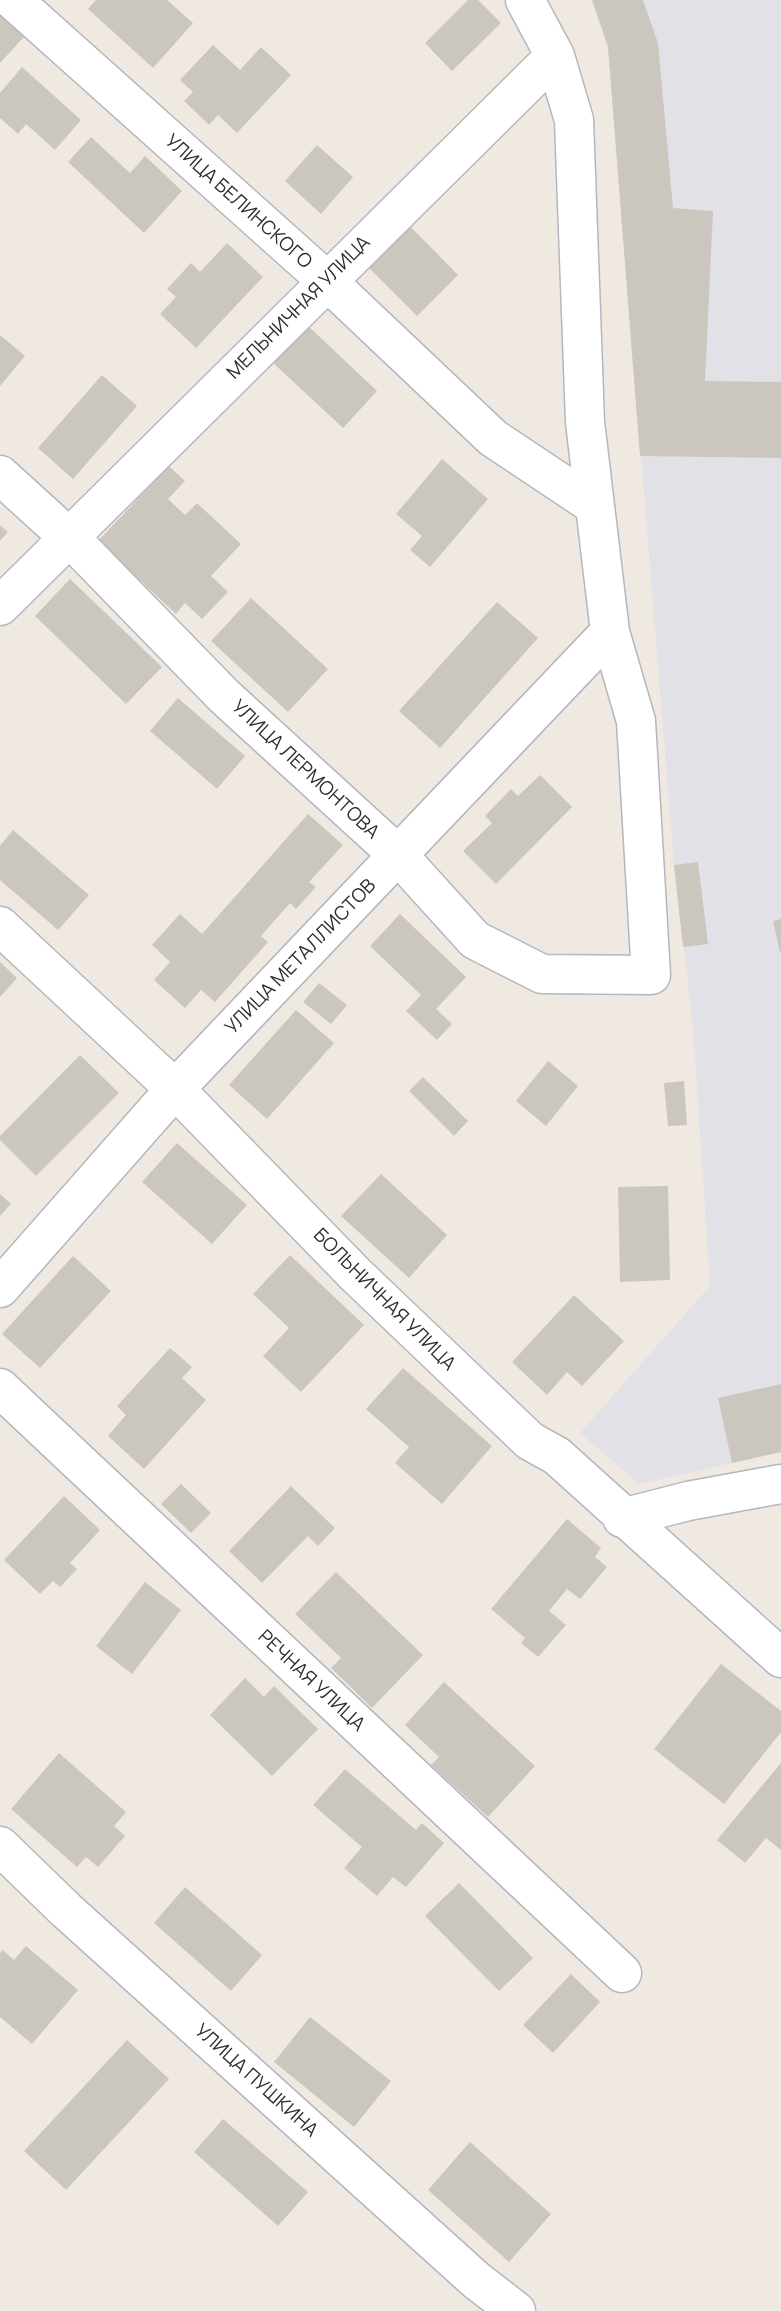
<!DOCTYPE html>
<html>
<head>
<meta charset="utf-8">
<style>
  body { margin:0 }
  canvas { display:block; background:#efe9e1 }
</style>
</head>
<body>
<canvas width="781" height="2311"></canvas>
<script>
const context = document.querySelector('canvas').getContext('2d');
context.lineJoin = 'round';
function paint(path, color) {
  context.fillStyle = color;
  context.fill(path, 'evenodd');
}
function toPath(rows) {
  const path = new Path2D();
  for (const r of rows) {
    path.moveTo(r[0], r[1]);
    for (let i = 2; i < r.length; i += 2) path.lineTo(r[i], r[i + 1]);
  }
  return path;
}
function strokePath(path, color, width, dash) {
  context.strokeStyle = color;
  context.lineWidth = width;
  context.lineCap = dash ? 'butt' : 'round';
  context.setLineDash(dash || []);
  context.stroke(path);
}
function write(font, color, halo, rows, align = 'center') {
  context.font = font + ' Manrope,sans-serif';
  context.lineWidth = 5;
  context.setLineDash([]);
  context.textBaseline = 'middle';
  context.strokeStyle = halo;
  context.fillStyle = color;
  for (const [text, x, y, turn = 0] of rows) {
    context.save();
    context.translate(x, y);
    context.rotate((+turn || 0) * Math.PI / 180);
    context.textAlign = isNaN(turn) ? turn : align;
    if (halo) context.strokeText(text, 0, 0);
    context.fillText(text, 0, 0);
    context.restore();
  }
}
paint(toPath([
  [592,0,781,0,781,1452,639,1484,580,1433,710,1286,693,1027,674,865,608,47]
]), '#e3e1e8');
paint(toPath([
  [96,0,167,0,193,23,153,68,88,9],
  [468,0,478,0,501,23,452,71,425,43],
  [592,0,643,0,658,43,673,208,713,211,705,381,781,382,781,458,640,456,608,47],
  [0,14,24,37,0,63],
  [213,45,240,70,261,47,291,75,237,133,218,115,209,125,184,101,193,92,180,80],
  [22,67,81,120,55,150,26,124,18,134,0,118,0,93],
  [91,137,130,173,145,156,182,191,144,233,68,162],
  [317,145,353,177,321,214,285,181],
  [406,222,458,275,417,316,365,264],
  [227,243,263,277,196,348,160,314,176,297,167,289,191,263,200,272],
  [306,324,377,391,343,428,271,361],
  [0,335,25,356,0,386],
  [102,375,137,406,73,479,38,448],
  [442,459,488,499,430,567,410,550,422,536,396,514],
  [169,466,185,481,168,499,185,515,197,503,241,544,211,576,228,592,202,619,185,603,176,614,98,541],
  [0,525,8,532,0,541],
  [70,579,162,667,126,704,35,616],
  [251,598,328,669,288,712,211,641],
  [497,602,538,638,440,748,399,711],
  [178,698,245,756,217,789,150,731],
  [540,775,572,807,496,884,463,851,492,823,485,816,511,789,518,796],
  [308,814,343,845,309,882,316,887,296,909,290,903,261,936,268,942,215,1002,201,990,185,1008,154,980,170,962,152,945,180,914,202,934],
  [13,830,89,895,58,930,0,880,0,846],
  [698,862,708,944,683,947,674,865],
  [400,914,466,977,436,1009,452,1024,437,1040,406,1011,421,995,370,946],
  [781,919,781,952,780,952,773,921],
  [0,962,17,978,0,997],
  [319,983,347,1005,331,1024,303,1002],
  [296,1010,334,1043,267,1119,229,1085],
  [80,1055,119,1093,36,1176,0,1140,0,1136],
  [548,1061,578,1086,546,1126,516,1101],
  [423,1077,468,1121,454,1136,409,1091],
  [684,1081,687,1125,668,1126,664,1083],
  [177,1143,247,1205,212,1244,142,1182],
  [381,1174,447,1235,409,1278,341,1216],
  [668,1186,670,1280,620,1282,618,1187],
  [0,1194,11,1204,0,1216],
  [290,1255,364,1325,301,1392,263,1356,289,1328,253,1294],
  [73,1256,111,1291,40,1368,2,1334],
  [574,1295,624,1341,582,1386,567,1372,547,1395,512,1362],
  [170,1348,192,1367,182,1378,206,1400,144,1469,108,1436,126,1415,117,1406],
  [403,1368,492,1446,442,1504,395,1463,409,1447,366,1409],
  [781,1384,781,1452,732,1463,718,1398],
  [181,1484,211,1513,191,1533,161,1504],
  [291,1486,335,1528,318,1546,308,1536,262,1583,229,1551],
  [64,1496,100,1530,70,1563,77,1569,60,1587,53,1581,40,1594,4,1560],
  [567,1519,601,1548,595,1557,607,1567,580,1599,567,1589,549,1611,566,1625,538,1657,521,1643,525,1638,491,1609],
  [336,1572,423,1655,372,1708,331,1668,341,1658,295,1614],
  [145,1582,181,1610,132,1674,96,1646],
  [721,1664,781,1711,781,1732,724,1804,654,1749],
  [245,1678,264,1697,274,1686,318,1729,272,1776,210,1715],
  [444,1682,535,1766,488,1817,431,1765,439,1757,405,1725],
  [59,1753,126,1812,114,1826,125,1836,98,1867,86,1857,77,1867,11,1809],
  [781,1763,781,1850,766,1838,745,1863,717,1840],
  [345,1769,416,1830,422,1823,444,1843,406,1887,393,1877,377,1896,344,1868,362,1847,313,1805],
  [459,1883,533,1958,499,1991,425,1916],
  [185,1887,262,1955,231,1991,154,1923],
  [26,1946,78,1990,32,2044,0,2017,0,1953,3,1950,14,1960],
  [571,1974,600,2002,553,2053,523,2025],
  [310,2017,391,2081,354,2127,274,2062],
  [127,2040,169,2079,66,2190,24,2151],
  [223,2119,308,2192,278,2226,194,2152],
  [470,2142,551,2214,509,2262,428,2190]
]), '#cbc7bf');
const minor = toPath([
  [13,0,327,281,493,438,595,506],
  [0,475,77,545,224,696,398,855,475,940,542,974,651,975,636,721,610,632,585,422,574,120,555,56,525,0],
  [0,606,555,56],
  [0,926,175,1089,355,1274,530,1441,557,1456,781,1658],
  [0,1288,175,1089,610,632],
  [0,1388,622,1973],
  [622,1518,688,1501,781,1484],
  [0,1846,66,1910,476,2280,516,2311]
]);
strokePath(minor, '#b4b7c1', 41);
strokePath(minor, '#fff', 38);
write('19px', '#2e2e2e', '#fff', [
  ["УЛИЦА БЕЛИНСКОГО",238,202,42],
  ["МЕЛЬНИЧНАЯ УЛИЦА",299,308,-45],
  ["УЛИЦА ЛЕРМОНТОВА",305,770,43],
  ["УЛИЦА МЕТАЛЛИСТОВ",301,957,-46],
  ["БОЛЬНИЧНАЯ УЛИЦА",384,1300,45],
  ["РЕЧНАЯ УЛИЦА",311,1681,43],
  ["УЛИЦА ПУШКИНА",256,2081,42]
]);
</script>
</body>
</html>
